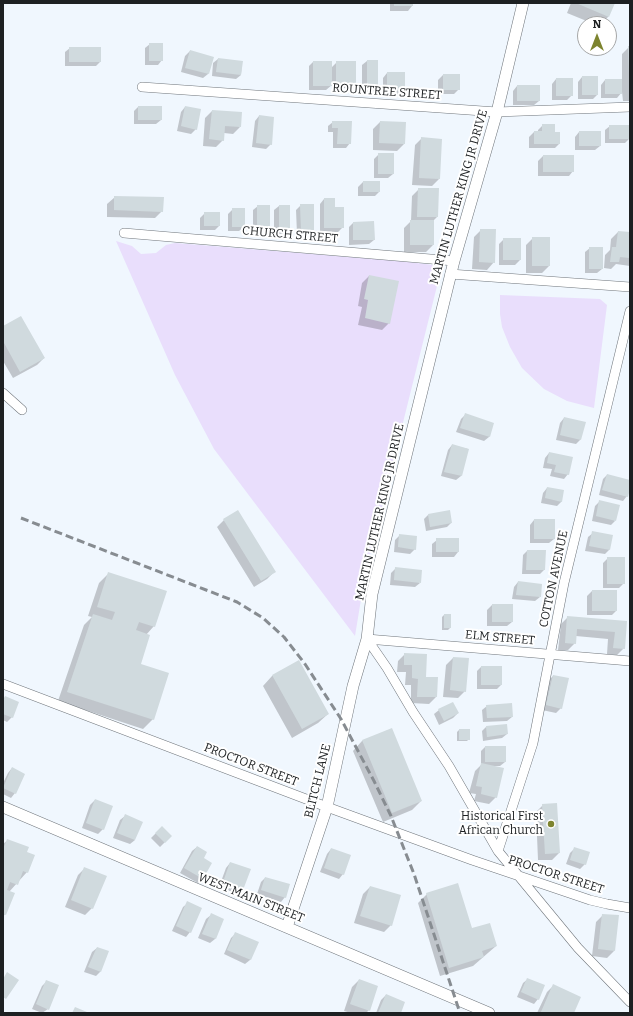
<!DOCTYPE html>
<html>
<head>
<meta charset="utf-8">
<style>
  body { margin:0 }
  #map { position:relative; width:633px; height:1016px; overflow:hidden; background:#f0f7fe; font-family:Bitter,serif }
  canvas { display:block }
  .frame { position:absolute; inset:0; border:4px solid #1d2022; pointer-events:none }
  .north { position:absolute; left:577px; top:16px; width:40px; height:40px; box-sizing:border-box; background:#fff; border:1px solid #a5a6a7; border-radius:50%; rotate:0deg; font-size:11px; font-weight:700; line-height:16px; text-align:center; color:#1d2022 }
  .north::after { content:''; display:block; margin:auto; width:14px; height:18px; background:#7d842f; clip-path:polygon(50% 0,100% 100%,50% 72%,0 100%) }
</style>
</head>
<body>
<div id="map">
<canvas width="633" height="1016"></canvas>
<div class="frame"></div>
<div class="north">N</div>
</div>
<script>
const context = document.querySelector('canvas').getContext('2d');
context.lineJoin = 'round';
function paint(path, color) {
  context.fillStyle = color;
  context.fill(path, 'evenodd');
}
function toPath(rows) {
  const path = new Path2D();
  for (const r of rows) {
    path.moveTo(r[0], r[1]);
    for (let i = 2; i < r.length; i += 2) path.lineTo(r[i], r[i + 1]);
  }
  return path;
}
function strokePath(path, color, width, dash) {
  context.strokeStyle = color;
  context.lineWidth = width;
  context.lineCap = dash ? 'butt' : 'round';
  context.setLineDash(dash || []);
  context.stroke(path);
}
function write(font, color, halo, rows, align = 'center') {
  context.font = font + ' Bitter,serif';
  context.lineWidth = 4;
  context.setLineDash([]);
  context.textBaseline = 'middle';
  context.strokeStyle = halo;
  context.fillStyle = color;
  for (const [text, x, y, turn = 0] of rows) {
    context.save();
    context.translate(x, y);
    context.rotate((+turn || 0) * Math.PI / 180);
    context.textAlign = isNaN(turn) ? turn : align;
    if (halo) context.strokeText(text, 0, 0);
    context.fillText(text, 0, 0);
    context.restore();
  }
}
paint(toPath([
  [116,241,132,246,141,254,156,253,166,245,175,243,400,261,442,266,365,575,355,636,214,449,175,375],
  [500,295,600,299,607,305,594,408,567,401,544,389,522,368,510,347,502,327,500,314]
]), '#e9defc');
paint(toPath([
  [390,3,412,3,412,6,408,11,390,11],
  [571,3,614,3,608,17,601,24,594,24,567,13],
  [150,44,162,60,158,65,145,65,145,48],
  [629,47,630,47,630,101,623,101,622,92,617,98,601,98,601,85,605,80,622,80,622,54],
  [70,48,100,62,96,66,65,66,65,52],
  [190,51,212,58,208,74,203,78,181,72,185,56],
  [218,59,242,62,241,75,236,79,212,76,213,63],
  [367,61,377,61,377,88,373,92,362,92,362,65],
  [313,62,331,68,337,62,355,84,351,88,332,88,332,85,326,90,309,90,309,66],
  [387,73,404,90,399,94,383,94,383,78],
  [443,75,459,89,454,94,438,94,438,80],
  [582,77,597,95,593,99,578,99,578,82],
  [556,79,572,95,567,100,552,100,552,84],
  [517,86,539,101,534,105,513,105,513,91],
  [138,107,161,120,156,124,134,124,134,111],
  [185,107,196,129,191,134,177,131,181,112],
  [212,111,240,127,233,134,224,133,223,140,216,147,203,146,205,118],
  [259,116,271,144,266,149,252,147,255,121],
  [333,122,351,122,350,143,346,148,333,148,333,132,328,132,328,126],
  [380,122,404,144,397,151,373,150,373,129],
  [543,125,554,133,559,144,555,148,529,148,529,137,534,132,538,132,538,130],
  [610,126,629,139,625,143,605,143,605,130],
  [579,132,600,146,595,150,575,150,575,137],
  [422,138,439,179,432,186,412,185,415,145],
  [379,154,393,174,388,178,374,178,374,159],
  [543,156,573,171,569,176,538,176,538,161],
  [363,182,379,182,379,192,375,196,358,196,358,187],
  [419,189,437,217,433,221,433,245,426,252,404,252,404,228,411,221,412,196],
  [115,197,162,211,155,218,107,217,107,204],
  [324,199,334,208,343,227,338,232,320,232,320,204],
  [301,205,313,229,308,234,297,234,296,210],
  [258,206,269,226,264,230,253,230,253,210],
  [279,206,289,229,284,234,274,234,274,210],
  [233,209,244,227,239,231,228,231,228,214],
  [205,213,219,226,215,230,200,230,200,218],
  [353,223,374,240,369,244,349,245,349,227],
  [481,230,494,262,487,270,472,269,474,237],
  [618,232,630,233,630,266,616,264,611,269,604,268,605,255,610,250,611,239],
  [533,238,549,266,542,273,526,273,526,245],
  [504,239,520,260,515,265,499,265,499,244],
  [590,248,602,269,597,273,585,273,585,252],
  [369,276,389,323,382,330,358,325,362,307,358,306,362,283],
  [3,327,44,358,37,365,13,378,3,361],
  [465,415,493,424,489,437,484,441,456,432,461,419],
  [564,418,584,423,580,440,576,444,556,440,560,423],
  [452,445,468,449,461,476,456,480,441,476,448,450],
  [549,453,568,474,564,479,550,476,552,469,543,468,545,458],
  [607,475,630,481,627,496,623,501,599,495,603,479],
  [547,488,562,501,557,506,541,503,543,493],
  [600,501,615,521,611,525,592,521,595,506],
  [428,515,451,523,447,527,426,531,424,519],
  [224,520,274,572,267,579,254,587,217,527],
  [534,520,554,539,549,543,530,543,530,525],
  [593,533,612,536,609,550,605,554,585,551,588,537],
  [400,535,415,549,410,554,394,552,395,540],
  [437,540,458,540,458,552,454,557,432,557,432,544],
  [527,551,544,570,540,574,522,574,523,555],
  [608,558,624,583,619,588,603,588,603,563],
  [396,568,420,583,415,587,390,585,391,573],
  [109,573,154,626,146,635,139,665,153,719,143,729,58,701,84,625,92,617,88,616,99,583],
  [518,582,540,597,535,601,512,599,514,587],
  [592,591,616,611,612,615,587,615,587,596],
  [492,605,512,605,512,622,507,626,487,626,487,610],
  [444,615,450,628,448,630,442,630,442,617],
  [568,617,626,622,624,648,617,655,607,654,608,639,576,636,575,643,568,650,558,650,561,624],
  [630,636,630,649,629,649,629,637],
  [405,654,436,697,429,704,411,703,411,685,405,685,406,672,397,672,398,661],
  [453,658,465,691,458,698,443,697,446,665],
  [299,662,328,714,318,723,292,738,263,686,272,676],
  [481,667,501,685,497,689,477,689,477,671],
  [553,676,561,708,556,713,542,710,549,680],
  [5,697,12,717,7,722,3,720,3,700],
  [487,706,512,717,507,721,483,722,482,710],
  [439,710,458,713,453,718,439,725,434,714],
  [486,727,507,734,502,738,483,741,482,731],
  [391,729,421,801,412,810,383,822,353,751,362,741],
  [459,730,469,739,467,741,457,741,457,732],
  [485,747,505,762,500,766,494,766,496,797,489,804,474,801,476,794,469,793,475,771,481,765,481,751],
  [12,768,15,793,11,798,3,794,3,783,8,773],
  [95,800,103,829,98,834,82,828,90,805],
  [543,805,559,853,552,860,538,860,536,812],
  [125,816,135,840,130,844,113,838,120,820],
  [162,827,171,836,160,847,151,838],
  [8,840,26,852,27,872,9,892,5,914,3,917,3,844],
  [197,847,202,858,202,878,198,883,180,873,192,851],
  [575,848,585,864,580,869,566,864,570,853],
  [331,849,343,874,339,879,320,872,327,854],
  [230,863,242,889,238,894,219,887,226,868],
  [85,868,92,908,85,915,65,907,78,875],
  [265,878,285,897,281,902,257,894,261,882],
  [370,887,391,925,384,932,354,923,363,894],
  [427,894,471,929,496,946,473,966,440,976,418,903],
  [188,903,190,932,186,937,172,931,183,907],
  [211,915,223,920,215,939,210,943,198,938,206,919],
  [603,915,618,916,614,951,607,958,592,956,596,922],
  [236,933,257,943,250,960,245,964,224,954,231,938],
  [97,948,108,952,100,972,96,976,84,972,92,952],
  [528,979,538,999,534,1004,517,997,523,983],
  [359,980,369,1010,366,1013,351,1013,344,1011,352,987],
  [47,981,48,1009,42,1013,32,1009,42,986],
  [554,985,573,1013,537,1013,547,992],
  [386,995,400,1013,376,1013,381,1000]
]), '#0003');
paint(toPath([
  [394,3,413,3,413,6,394,6],
  [576,3,615,3,609,17],
  [149,43,163,43,163,61,149,61],
  [628,46,630,46,630,72,629,72],
  [69,47,101,47,101,62,69,62],
  [190,50,214,57,209,74,185,68],
  [218,58,243,61,241,75,216,72],
  [367,60,378,60,378,88,367,88],
  [313,61,332,61,332,86,313,86],
  [336,61,356,61,356,84,336,84],
  [387,72,405,72,405,90,387,90],
  [443,74,460,74,460,90,443,90],
  [582,76,598,76,598,95,582,95],
  [556,78,573,78,573,96,556,96],
  [605,79,622,79,622,94,605,94],
  [517,85,540,85,540,101,517,101],
  [138,106,162,106,162,120,138,120],
  [185,106,201,109,197,130,181,126],
  [212,110,242,112,241,127,225,126,224,141,209,139],
  [259,115,274,117,272,145,256,143],
  [332,121,352,121,351,144,337,144,338,128,332,128],
  [380,121,406,122,405,144,379,143],
  [542,124,555,124,555,132,560,132,560,144,534,144,534,131,542,131],
  [609,125,630,125,630,139,609,139],
  [579,131,601,131,601,146,579,146],
  [421,137,442,139,440,179,419,178],
  [378,153,394,153,394,174,378,174],
  [543,155,574,155,574,172,543,172],
  [363,181,380,181,380,192,363,192],
  [418,188,439,188,438,217,417,217],
  [114,196,164,197,163,212,114,210],
  [324,198,335,198,335,207,344,207,344,228,324,228],
  [300,204,314,204,314,230,301,230],
  [257,205,270,205,270,226,257,226],
  [279,205,290,205,290,230,279,230],
  [232,208,245,208,245,227,232,227],
  [204,212,220,212,220,226,204,226],
  [410,220,434,220,434,245,410,245],
  [374,221,375,240,353,240,353,222],
  [480,229,496,229,495,263,479,262],
  [618,231,630,232,630,258,620,257,619,262,610,262,612,247,616,247],
  [532,237,550,237,550,266,532,266],
  [503,238,521,238,521,260,503,260],
  [589,247,603,247,603,269,589,269],
  [369,275,399,281,390,324,365,318,368,300,364,299],
  [21,316,45,358,20,372,3,341,3,326],
  [465,413,494,423,490,437,460,428],
  [564,417,586,422,581,440,560,435],
  [452,444,469,449,462,476,444,472],
  [549,452,573,457,569,475,554,472,556,465,547,463],
  [607,474,630,480,630,489,628,497,602,490],
  [547,487,564,490,562,502,545,498],
  [599,500,620,505,616,521,596,516],
  [238,510,276,572,261,581,223,519],
  [450,510,452,523,430,527,428,514],
  [534,519,555,519,555,539,534,539],
  [592,531,613,535,610,550,589,546],
  [399,534,417,536,416,550,398,547],
  [436,538,459,538,459,552,436,552],
  [527,550,546,550,545,570,526,570],
  [607,557,625,557,625,584,607,584],
  [395,567,422,570,421,583,394,580],
  [108,572,167,591,155,627,139,622,136,630,150,635,141,664,169,673,154,720,67,692,93,614,112,620,115,612,97,607],
  [518,581,542,584,541,597,516,595],
  [592,590,617,590,617,611,592,611],
  [492,604,513,604,513,622,492,622],
  [444,614,451,614,451,628,444,628],
  [567,616,627,621,625,649,613,648,615,632,577,629,576,644,565,643],
  [404,653,427,654,426,677,438,677,437,697,417,697,418,679,412,678,412,665,404,665],
  [453,657,469,658,466,692,450,690],
  [299,660,329,714,302,729,272,675],
  [481,666,502,666,502,685,481,685],
  [553,675,569,678,562,709,546,705],
  [5,696,19,702,13,718,3,714,3,701],
  [453,702,459,713,444,721,438,709],
  [512,703,513,717,487,718,486,705],
  [507,724,508,734,487,737,486,726],
  [392,728,422,801,392,813,362,740],
  [459,729,470,729,470,740,459,740],
  [485,746,506,746,506,762,485,762],
  [481,763,504,768,497,798,481,794,482,787,476,786],
  [12,767,25,774,16,794,3,788],
  [95,799,113,806,104,830,86,823],
  [557,803,560,853,545,854,542,804],
  [125,814,143,822,135,840,117,833],
  [162,826,172,836,165,843,155,833],
  [7,839,29,847,27,852,35,855,28,873,23,871,18,885,10,882,7,890,15,893,6,915,3,914,3,849],
  [197,846,207,852,204,858,212,863,203,879,184,868],
  [574,847,590,852,586,865,570,860],
  [331,848,351,855,344,875,324,868],
  [230,862,251,869,243,890,223,882],
  [84,867,107,876,93,909,71,900],
  [265,877,290,884,286,898,261,890],
  [458,883,472,928,490,923,497,946,482,951,484,957,449,968,426,893],
  [370,886,401,895,392,926,360,916],
  [187,901,202,908,191,933,176,926],
  [211,913,224,919,216,939,202,934],
  [602,914,619,915,615,951,598,949],
  [235,932,259,942,251,960,227,950],
  [97,947,109,951,101,972,88,967],
  [7,972,19,980,6,999,3,997,3,979],
  [527,978,545,985,539,1000,521,992],
  [359,979,378,986,370,1011,350,1004],
  [46,980,59,985,49,1010,36,1004],
  [553,984,581,997,574,1013,544,1013,541,1012],
  [386,994,405,1002,401,1013,378,1013],
  [75,1007,87,1012,87,1013,72,1013]
]), '#d0dade');
const minor = toPath([
  [142,87,497,112,630,107],
  [124,233,454,261],
  [450,274,630,287],
  [3,393,22,410],
  [367,639,387,668,413,712,449,766,498,851,578,948,630,1002],
  [367,639,630,661],
  [3,684,327,807,472,860,590,900,607,904,630,908],
  [498,851,533,743,564,583,630,311]
]);
const tertiary = toPath([
  [3,807,489,1013],
  [287,927,327,807,353,686,367,639,372,594,454,261,497,112,523,3]
]);
strokePath(minor, '#70767c', 10);
strokePath(tertiary, '#70767c', 12);
strokePath(minor, '#fff', 9);
strokePath(tertiary, '#fff', 11);
strokePath(toPath([
  [21,518,237,602,263,618,284,637,305,664,341,719,374,781,391,816,414,874,460,1013]
]), '#878c91', 3, [8, 4]);
for (const [x, y, r, color] of [
  [551,824,4,"#7d842f"]
]) {
  const dot = new Path2D();
  dot.arc(x, y, r, 0, 2 * Math.PI);
  context.fillStyle = color;
  context.fill(dot);
  strokePath(dot, '#fff', 1.5);
}
write('12px', '#1d2022', '#fff', [
  ["ROUNTREE STREET",387,92,4],
  ["MARTIN LUTHER KING JR DRIVE",459,197,-74],
  ["CHURCH STREET",290,235,5],
  ["MARTIN LUTHER KING JR DRIVE",380,512,-77],
  ["COTTON AVENUE",554,579,-78],
  ["ELM STREET",500,638,5],
  ["PROCTOR STREET",251,765,21],
  ["BLITCH LANE",318,781,-76],
  ["PROCTOR STREET",556,875,18],
  ["WEST MAIN STREET",251,898,22]
]);
write('12px', '#1d2022', '#fff', [
  ["Historical First",543,817],
  ["African Church",543,831]
], 'right');
</script>
</body>
</html>
